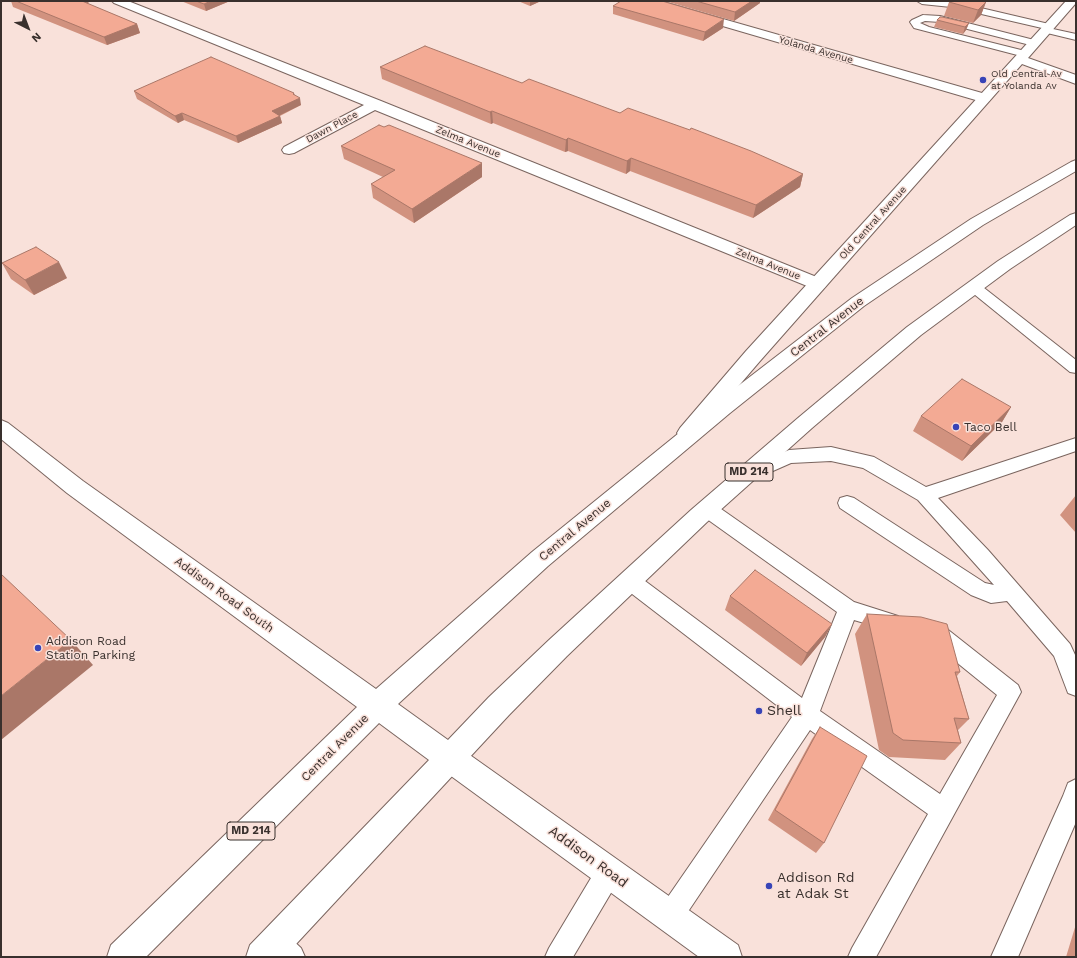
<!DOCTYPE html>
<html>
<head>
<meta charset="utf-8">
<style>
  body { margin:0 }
  #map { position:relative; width:1077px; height:958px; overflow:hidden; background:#f9e1da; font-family:"Work Sans",sans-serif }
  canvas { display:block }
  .frame { position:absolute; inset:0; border:2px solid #39302d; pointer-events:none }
  .north { position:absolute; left:8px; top:8px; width:40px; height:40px; -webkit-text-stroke:3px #f9e1da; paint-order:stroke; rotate:138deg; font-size:11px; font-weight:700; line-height:16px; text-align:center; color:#39302d }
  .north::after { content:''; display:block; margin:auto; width:14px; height:18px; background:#39302d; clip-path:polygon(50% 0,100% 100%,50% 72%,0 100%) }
</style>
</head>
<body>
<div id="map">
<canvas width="1077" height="958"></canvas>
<div class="frame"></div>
<div class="north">N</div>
</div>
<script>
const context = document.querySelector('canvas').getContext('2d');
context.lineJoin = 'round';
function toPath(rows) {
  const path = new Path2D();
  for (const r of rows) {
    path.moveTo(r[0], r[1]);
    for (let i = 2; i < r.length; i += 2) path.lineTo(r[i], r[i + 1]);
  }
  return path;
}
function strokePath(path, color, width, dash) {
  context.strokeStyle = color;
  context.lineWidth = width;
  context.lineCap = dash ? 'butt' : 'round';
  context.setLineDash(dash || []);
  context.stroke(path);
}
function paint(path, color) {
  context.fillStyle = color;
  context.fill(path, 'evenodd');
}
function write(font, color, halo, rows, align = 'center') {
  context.font = font + ' "Work Sans",sans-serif';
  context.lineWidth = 3;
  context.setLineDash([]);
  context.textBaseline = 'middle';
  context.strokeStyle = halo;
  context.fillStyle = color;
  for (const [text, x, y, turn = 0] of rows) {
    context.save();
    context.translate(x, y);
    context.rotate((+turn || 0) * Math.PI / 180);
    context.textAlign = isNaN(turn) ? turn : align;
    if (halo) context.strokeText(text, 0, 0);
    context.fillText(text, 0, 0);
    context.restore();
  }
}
const lane = toPath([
  [917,1,951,1,1049,24,1052,25,1054,27,1053,29,1076,34,1076,40,1043,32,1041,30,1042,28,951,7,922,4,917,1],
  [923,15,940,16,1038,41,1039,43,1034,46,940,22,925,21,920,23,929,27,1029,52,1030,54,1029,56,1025,57,914,28,910,22,912,20,923,15],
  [974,283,979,284,1076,360,1076,373,1070,372,969,290,967,287,969,284,974,283],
  [1076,438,1076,451,938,498,988,550,1070,644,1076,657,1076,696,1068,693,1054,656,1007,601,991,603,971,595,840,508,838,503,840,498,847,496,854,498,985,583,994,585,918,500,863,468,831,461,791,463,748,482,742,480,739,475,742,470,789,450,831,447,874,457,926,487,1076,438],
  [707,502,714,504,854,602,898,616,901,622,898,628,891,631,854,620,820,711,940,794,997,695,934,644,925,641,922,634,925,627,932,625,947,629,1018,685,1021,692,876,957,848,957,852,948,928,814,810,730,679,925,670,929,661,925,657,916,661,907,792,717,623,587,620,581,623,575,630,573,637,575,802,698,837,612,700,514,698,509,700,504,707,502],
  [1076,779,1076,822,1018,957,991,957,1063,796,1068,783,1076,779],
  [609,859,618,863,622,872,618,881,573,957,545,957,549,948,600,863,609,859],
  [276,929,285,933,301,948,305,957,273,957,267,951,263,942,267,933,276,929]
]);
const street = toPath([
  [112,1,128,1,381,101,824,280,827,284,824,288,818,289,812,288,375,110,294,153,289,154,284,153,282,150,284,147,364,105,114,3,112,1],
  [642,1,660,1,989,95,991,98,989,101,979,101,644,3,642,1]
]);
const secondary = toPath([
  [1066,1,1076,1,1076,3,1028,58,1076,75,1076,84,1022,64,760,361,694,438,687,441,680,438,677,433,680,428,746,351,1066,1],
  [450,744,460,748,738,945,742,957,699,957,440,768,436,758,440,748,450,744]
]);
const primary = toPath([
  [1076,160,1076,171,983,225,864,306,730,413,548,566,398,704,448,740,489,697,549,640,691,510,798,418,907,327,998,261,1070,215,1076,213,1076,225,1010,269,921,335,812,428,707,522,567,656,509,715,284,957,246,957,250,945,429,760,379,723,146,957,107,957,111,945,357,707,67,493,1,439,1,420,8,423,83,481,376,689,532,552,716,403,852,298,971,219,1071,162,1076,160]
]);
strokePath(lane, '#7a655f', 2);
strokePath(street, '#7a655f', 2);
strokePath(secondary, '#7a655f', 2);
strokePath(primary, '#7a655f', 2);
paint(lane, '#fff');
paint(street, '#fff');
paint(secondary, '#fff');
paint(primary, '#fff');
paint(toPath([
  [11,1,89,1,88,4,137,24,140,33,107,45,13,7],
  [181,1,230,1,206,11],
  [518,1,541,1,530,6],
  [665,1,760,1,760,3,734,21],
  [949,2,986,2,981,15,973,23,944,16],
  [613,6,723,28,703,41,613,14],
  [937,20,969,23,966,30,963,34,934,27],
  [380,67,522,83,620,113,803,174,800,187,753,218,630,171,626,174,568,151,565,152,493,123,491,124,382,79],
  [134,91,295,95,301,105,280,116,282,123,238,143,184,120,178,123,137,99],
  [341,146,482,177,414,223,373,198,371,184,383,177,344,159],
  [2,263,67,278,34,295,11,279],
  [1011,407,1002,422,962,461,913,431,921,416],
  [1076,495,1076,533,1060,515],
  [730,596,832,624,825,637,801,666,725,610],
  [867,614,960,672,957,676,969,719,958,730,961,743,945,760,889,757,879,750,855,634],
  [820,727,824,843,816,853,768,820,812,739],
  [1076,924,1076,957,1066,957]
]), '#d1927f');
paint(toPath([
  [82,1,89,1,85,9],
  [211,1,230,1,206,11,204,4],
  [530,1,541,1,530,6],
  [752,1,760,1,760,3,734,21,735,12],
  [986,2,981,15,973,23,978,10],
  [724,19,723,28,703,41,705,32],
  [969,23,966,30,963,34,965,27],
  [137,24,140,33,107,45,104,37],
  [294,93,296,99,300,98,301,105,274,118,272,111],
  [492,111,493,123,491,124,490,112],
  [182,113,184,120,178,123,175,116],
  [280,116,282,123,238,143,236,136],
  [568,138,568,151,565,152,566,140],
  [631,158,630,171,626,174,627,161],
  [482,163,482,177,414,223,412,209],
  [803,174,800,187,753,218,756,205],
  [59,262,67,278,34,295,25,280],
  [1011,407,1002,422,962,461,971,446],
  [832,624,825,637,801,666,807,653],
  [71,640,93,665,1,740,1,696]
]), '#aa7768');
const building = toPath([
  [16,1,82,1,137,24,104,37,16,1],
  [196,1,211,1,204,4,196,1],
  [621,1,662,1,724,19,705,32,613,6,621,1],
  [696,1,752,1,735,12,696,1],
  [950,1,980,1,986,2,978,10,949,2,950,1],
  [940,17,942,17,969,23,965,27,937,20,940,17],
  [425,46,522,83,529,79,620,113,628,108,690,130,691,128,751,151,803,174,756,205,631,158,627,161,568,138,566,140,492,111,490,112,380,67,425,46],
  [211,57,294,93,293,94,300,98,272,111,280,116,236,136,182,113,175,116,134,91,211,57],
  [379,125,384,127,389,125,482,163,412,209,371,184,395,170,341,146,379,125],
  [36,247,59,262,25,280,2,263,36,247],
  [962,379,1011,407,971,446,921,416,962,379],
  [755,570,832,624,807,653,730,596,755,570],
  [1,574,71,640,1,696,1,574],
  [867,614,921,617,947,624,960,672,955,672,969,719,954,718,961,743,903,740,893,733,867,614],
  [820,727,867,756,824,843,775,810,820,727]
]);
paint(building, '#f3aa94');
strokePath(building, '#aa7768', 1);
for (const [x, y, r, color] of [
  [983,80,4,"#3844b7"],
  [956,427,4,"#3844b7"],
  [38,648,4,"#3844b7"],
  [759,711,4,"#3844b7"],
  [769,886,4,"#3844b7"]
]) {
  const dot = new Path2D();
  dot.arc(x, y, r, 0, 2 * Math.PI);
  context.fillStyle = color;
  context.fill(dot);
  strokePath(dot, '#f9e1da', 1.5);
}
write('10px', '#39302d', '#f9e1da', [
  ["Yolanda Avenue",816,50,16],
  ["Dawn Place",332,127,-28],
  ["Zelma Avenue",468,142,22],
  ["Old Central Avenue",873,223,-48],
  ["Zelma Avenue",768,264,22]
]);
write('10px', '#39302d', '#f9e1da', [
  ["Old Central Av",991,74],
  ["at Yolanda Av",991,86]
], 'left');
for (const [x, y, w] of [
  [749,472,48],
  [251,831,48]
]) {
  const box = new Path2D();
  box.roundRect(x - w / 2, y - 9, w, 18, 3);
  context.fillStyle = '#f9e1da';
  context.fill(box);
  strokePath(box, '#39302d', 1);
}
write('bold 11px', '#39302d', null, [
  ["MD 214",749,472],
  ["MD 214",251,831]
]);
write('12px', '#39302d', '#f9e1da', [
  ["Central Avenue",827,327,-38],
  ["Central Avenue",575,530,-40],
  ["Addison Road South",224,595,36],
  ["Central Avenue",335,748,-45]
]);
write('12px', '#39302d', '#f9e1da', [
  ["Taco Bell",964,427],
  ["Addison Road",46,641],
  ["Station Parking",46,655]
], 'left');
write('14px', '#39302d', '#f9e1da', [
  ["Shell",767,711],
  ["Addison Rd",777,878],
  ["at Adak St",777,894]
], 'left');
write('14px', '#39302d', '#f9e1da', [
  ["Addison Road",588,857,36]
]);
</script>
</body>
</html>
